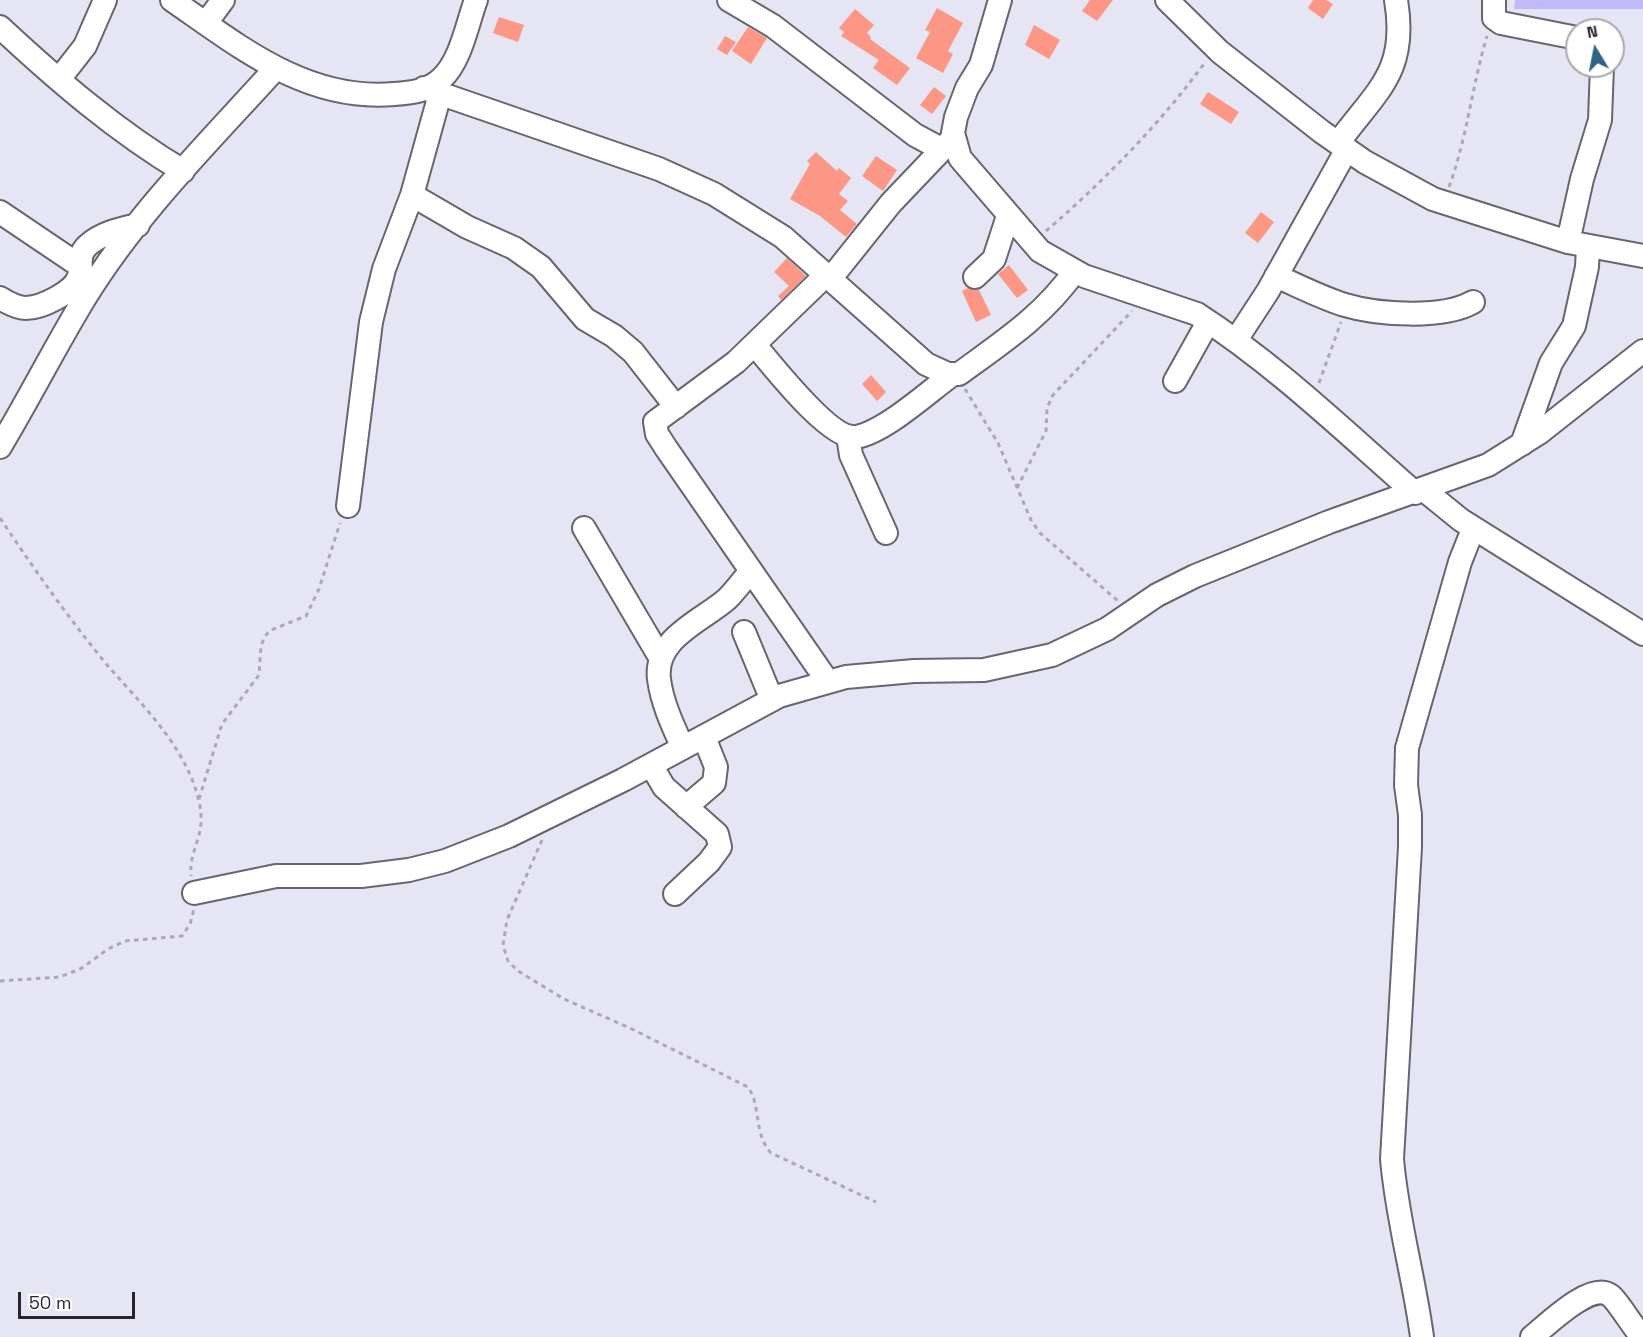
<!DOCTYPE html>
<html>
<head>
<meta charset="utf-8">
<style>
  body { margin:0 }
  #map { position:relative; width:1643px; height:1337px; overflow:hidden; background:#e6e5f3; font-family:"Space Grotesk",sans-serif }
  canvas { display:block }
  .north { position:absolute; left:1565px; top:18px; width:60px; height:60px; box-sizing:border-box; background:#fff; border:2px solid #a9a8aa; border-radius:50%; rotate:350deg; font-size:16px; font-weight:700; line-height:24px; text-align:center; color:#27262b }
  .north::after { content:''; display:block; margin:auto; width:21px; height:27px; background:#316481; clip-path:polygon(50% 0,100% 100%,50% 72%,0 100%) }
  .scale { position:absolute; left:18px; top:1292px; width:117px; height:27px; box-sizing:border-box; border:3px solid #27262b; border-top:0; padding-left:8px; font-size:18px; line-height:21px; white-space:nowrap; color:#27262b; -webkit-text-stroke:4px #fff; paint-order:stroke }
</style>
</head>
<body>
<div id="map">
<canvas width="1643" height="1337"></canvas>
<div class="north">N</div>
<div class="scale">50 m</div>
</div>
<script>
const ctx = document.querySelector('canvas').getContext('2d');
ctx.lineJoin = 'round';
function fillPath(path, color) {
  ctx.fillStyle = color;
  ctx.fill(path, 'evenodd');
}
function stroke(path, color, width, dash) {
  ctx.strokeStyle = color;
  ctx.lineWidth = width;
  ctx.lineCap = dash ? 'butt' : 'round';
  ctx.setLineDash(dash || []);
  ctx.stroke(path);
}
fillPath(new Path2D(`
  M 1515,0 L 1643,0 L 1643,9 L 1514,9 Z`), '#c2b9f9');
fillPath(new Path2D(`
  M 1090,0 L 1113,0 L 1097,21 L 1082,11 Z
  M 1313,0 L 1326,0 L 1333,4 L 1323,19 L 1308,8 Z
  M 937,8 L 963,23 L 948,51 L 953,54 L 943,73 L 916,58 L 930,32 L 925,30 Z
  M 855,9 L 874,25 L 867,33 L 871,37 L 870,39 L 910,68 L 897,85 L 873,68 L 879,60 L 841,36 L 844,32 L 839,28 Z
  M 499,17 L 524,25 L 518,42 L 493,33 Z
  M 1034,25 L 1060,40 L 1049,59 L 1025,45 Z
  M 748,27 L 767,38 L 751,64 L 732,51 Z
  M 725,36 L 736,42 L 727,55 L 717,49 Z
  M 934,87 L 946,96 L 932,114 L 920,105 Z
  M 1208,92 L 1239,112 L 1231,124 L 1200,104 Z
  M 816,152 L 837,171 L 839,168 L 851,178 L 839,194 L 848,201 L 840,210 L 857,224 L 846,237 L 820,216 L 790,199 L 810,164 L 807,161 Z
  M 876,156 L 897,170 L 883,191 L 862,176 Z
  M 1261,212 L 1274,222 L 1258,243 L 1245,233 Z
  M 787,258 L 806,276 L 781,300 L 778,296 L 789,286 L 774,272 Z
  M 1009,265 L 1028,290 L 1017,298 L 998,274 Z
  M 968,288 L 979,290 L 991,315 L 976,322 L 962,291 Z
  M 871,375 L 886,392 L 877,401 L 862,384 Z`), '#fb9784');
const minor = new Path2D(`
  M 172,0 C 240,47 307,102 394,94 C 411,93 428,91 441,79 C 461,61 467,24 476,0
  M 729,0 L 773,26 L 915,135 L 941,149
  M 1000,0 L 981,65 L 967,88 L 956,117 L 953,133 L 960,158 L 1040,251 L 1084,276 L 1197,314 C 1276,365 1344,431 1415,493
  M 1167,0 L 1220,52 L 1322,132 L 1365,162 L 1433,199 L 1568,242 L 1643,256
  M 1494,0 L 1494,18 L 1501,23 L 1577,38
  M 206,23 L 223,0
  M 0,27 C 57,80 116,131 183,171
  M 60,78 L 85,46 L 105,0
  M 424,88 L 659,169 L 714,194 L 783,237 L 926,364 L 948,374 L 959,374 C 1004,341 1042,317 1075,271
  M 1338,143 C 1377,90 1408,72 1396,0
  M 412,195 L 467,227 L 514,248 L 541,267 L 585,319 L 614,336 L 633,352 L 676,407
  M 0,212 L 80,266
  M 1568,242 L 1582,179 L 1600,120 L 1602,66
  M 827,274 L 736,362 L 655,422 L 657,434 L 666,448 L 828,682
  M 1276,276 C 1299,286 1322,298 1345,305 C 1378,315 1444,319 1473,302
  M 975,277 L 994,259 L 1008,216
  M 831,278 L 891,203 L 952,139
  M 0,298 C 8,303 17,308 26,308 C 41,308 75,292 79,276 C 83,265 77,256 87,246 C 101,233 120,229 138,225
  M 1236,340 L 1268,291 L 1347,149
  M 755,345 C 772,365 830,440 856,437 C 885,432 928,392 953,374
  M 1175,381 L 1208,322
  M 848,436 L 851,455 L 886,533
  M 1522,444 L 1551,363 L 1574,326 L 1587,267 L 1588,247
  M 0,447 C 30,397 56,345 86,296 C 138,212 210,141 276,68
  M 1424,490 L 1461,520 L 1643,634
  M 348,506 L 371,322 L 384,269 L 412,195 L 440,94
  M 584,528 L 661,659
  M 744,632 L 772,700
  M 683,748 C 673,726 662,703 659,679 C 654,638 702,621 727,599 C 735,591 743,580 751,571
  M 651,765 L 664,787 L 717,834 L 720,847 L 709,862 L 675,894
  M 686,807 L 714,783 L 716,767 L 704,737
  M 194,893 L 276,876 L 361,876 L 409,870 L 445,861 L 509,836 L 623,780 L 779,696 L 846,677 L 914,671 L 984,670 L 1052,655 L 1107,629 L 1157,595 L 1195,576 L 1329,522 L 1488,465 L 1539,433 L 1643,351
  M 1422,1337 C 1414,1277 1397,1219 1392,1159 L 1410,847 L 1410,815 L 1406,785 L 1407,748 L 1460,562 L 1473,529
  M 1532,1337 C 1547,1325 1592,1280 1611,1296 C 1619,1303 1633,1327 1642,1337`);
stroke(minor, '#666572', 26);
stroke(new Path2D(`
  M 1449,187 C 1467,138 1472,86 1487,36
  M 1046,231 C 1104,181 1161,123 1206,61
  M 1319,383 L 1341,322
  M 965,389 L 998,443 L 1031,520 L 1040,533 L 1118,601
  M 1017,488 L 1046,431 L 1047,408 L 1053,395 L 1132,311
  M 0,518 C 34,569 69,619 108,666 C 143,706 186,747 199,801 C 207,838 189,846 191,876
  M 199,799 L 222,724 L 259,675 L 261,646 L 265,636 L 271,630 L 306,616 L 319,589 L 340,523
  M 542,840 L 507,920 L 503,945 L 508,961 L 518,971 L 564,999 L 632,1029 L 748,1087 C 762,1108 753,1133 771,1153 L 876,1202
  M 0,981 L 60,977 L 82,968 L 108,949 L 125,941 L 182,936 L 190,924 L 194,909`), '#a9a8b3', 3, [4.5, 4.5]);
stroke(minor, '#fff', 22);
</script>
</body>
</html>
